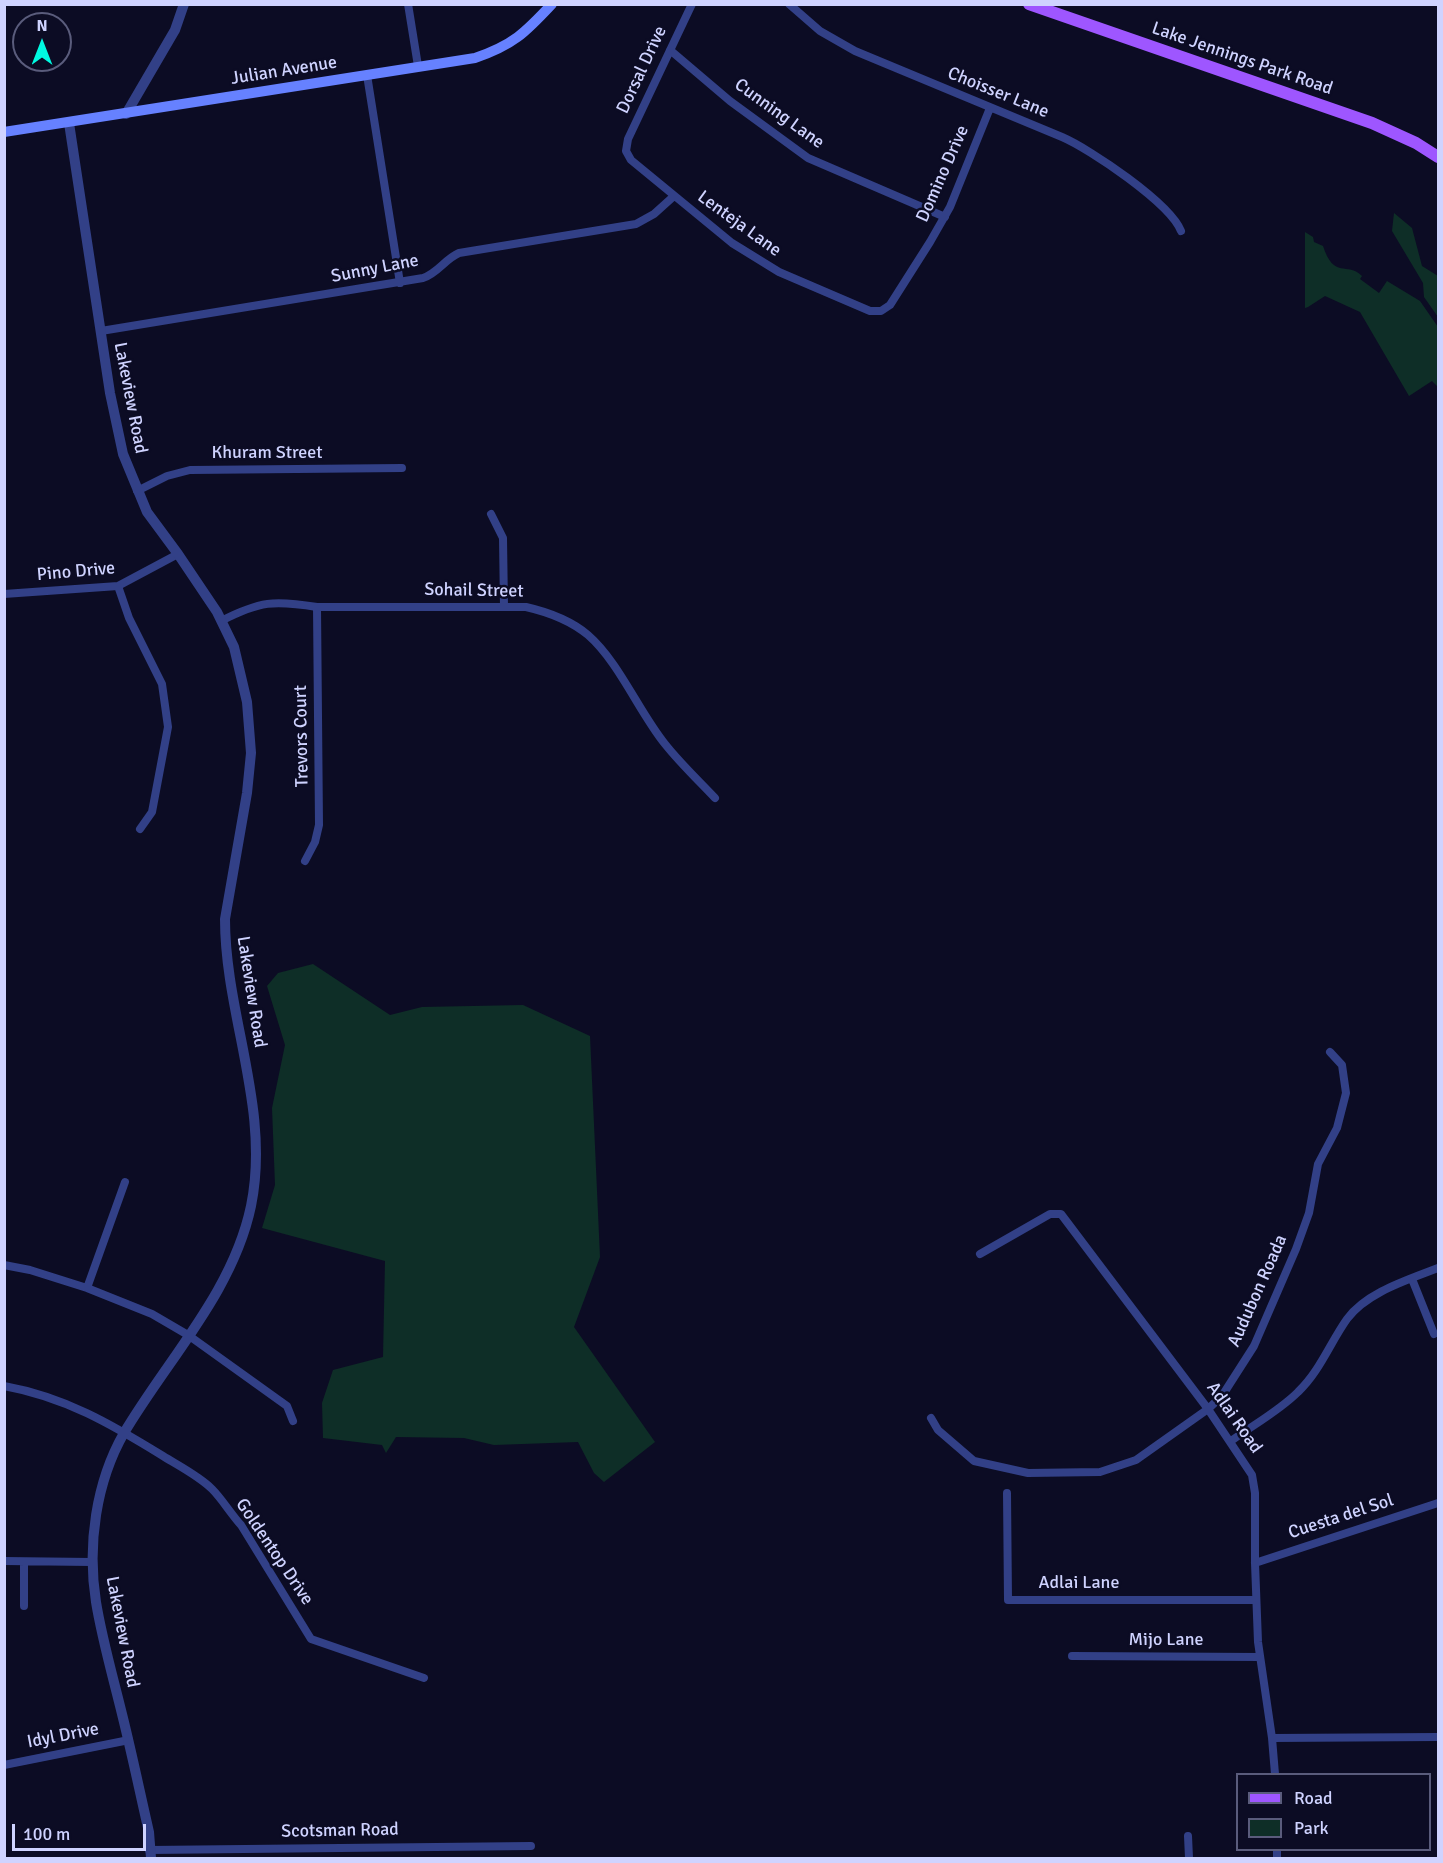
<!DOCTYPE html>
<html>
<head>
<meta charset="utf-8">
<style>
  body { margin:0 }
  #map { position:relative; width:1443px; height:1863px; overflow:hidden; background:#0c0c24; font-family:Signika,sans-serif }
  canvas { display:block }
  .frame { position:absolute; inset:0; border:6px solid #cfd3ff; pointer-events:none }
  .legend { position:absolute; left:1236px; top:1773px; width:195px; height:78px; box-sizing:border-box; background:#0c0c24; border:2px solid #5a5c7c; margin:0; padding:8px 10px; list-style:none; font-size:18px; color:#cfd3ff }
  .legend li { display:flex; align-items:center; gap:12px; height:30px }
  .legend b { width:30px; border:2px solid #5a5c7c }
  .north { position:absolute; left:12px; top:12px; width:60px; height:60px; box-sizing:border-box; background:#0c0c24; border:2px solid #5a5c7c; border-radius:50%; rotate:0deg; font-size:16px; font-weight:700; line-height:24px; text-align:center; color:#cfd3ff }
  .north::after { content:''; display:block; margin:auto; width:21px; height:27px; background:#00fae1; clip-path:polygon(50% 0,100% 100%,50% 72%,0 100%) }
  .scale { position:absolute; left:12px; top:1824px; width:134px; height:27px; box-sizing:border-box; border:3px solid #cfd3ff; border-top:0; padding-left:8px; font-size:18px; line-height:21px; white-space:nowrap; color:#cfd3ff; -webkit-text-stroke:4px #0c0c24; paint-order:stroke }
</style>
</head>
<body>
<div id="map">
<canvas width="1443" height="1863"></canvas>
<div class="frame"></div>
<ul class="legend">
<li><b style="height:8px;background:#9e56ff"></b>Road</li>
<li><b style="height:16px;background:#0e2e27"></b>Park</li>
</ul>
<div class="north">N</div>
<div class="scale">100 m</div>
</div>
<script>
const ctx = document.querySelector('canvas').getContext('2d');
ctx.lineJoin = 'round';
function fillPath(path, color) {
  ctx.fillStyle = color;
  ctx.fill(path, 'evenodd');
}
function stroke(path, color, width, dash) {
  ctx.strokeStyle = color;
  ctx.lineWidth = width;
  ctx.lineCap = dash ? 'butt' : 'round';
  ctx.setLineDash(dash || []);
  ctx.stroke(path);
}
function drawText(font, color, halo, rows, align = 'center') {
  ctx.font = font + ' Signika,sans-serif';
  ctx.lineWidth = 5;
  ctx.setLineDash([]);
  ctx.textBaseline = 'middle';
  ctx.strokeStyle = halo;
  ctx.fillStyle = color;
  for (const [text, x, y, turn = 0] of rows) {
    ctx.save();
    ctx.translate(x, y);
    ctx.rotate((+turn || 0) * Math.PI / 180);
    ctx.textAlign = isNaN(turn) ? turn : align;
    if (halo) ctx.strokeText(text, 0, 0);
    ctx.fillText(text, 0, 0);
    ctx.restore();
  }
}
fillPath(new Path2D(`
  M 1394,213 L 1412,228 L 1422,266 L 1438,276 L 1438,317 L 1424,297 L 1423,283 L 1392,231 Z
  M 1305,232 L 1313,237 L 1314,242 L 1323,246 C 1334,280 1347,261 1362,276 L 1360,279 L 1379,293 L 1387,281 L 1420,301 L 1438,327 L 1438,387 L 1432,381 L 1409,396 L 1360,312 L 1325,296 L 1308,307 L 1305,308 Z
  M 313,964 L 390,1015 L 422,1007 L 523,1005 L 590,1036 L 600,1257 L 574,1327 L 655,1442 L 604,1482 L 594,1473 L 578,1442 L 494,1445 L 464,1438 L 396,1437 L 386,1453 L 382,1445 L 323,1438 L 322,1403 L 333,1370 L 383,1357 L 385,1261 L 262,1228 L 275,1185 L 272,1108 L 285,1045 L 267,986 L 278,973 Z`), '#0e2e27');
stroke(new Path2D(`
  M 408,4 L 418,66
  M 692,4 L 628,139 L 626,151 L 631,160 L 732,243 L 779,272 L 870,311 L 881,311 L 890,305 L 930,242 L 950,207 L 990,108
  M 789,4 L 820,31 L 855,51 L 1062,137 C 1090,149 1170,203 1181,231
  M 670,50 L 730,101 L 808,158 L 945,217
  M 367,75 L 400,283
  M 101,331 L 423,278 C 438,273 445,259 459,253 L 636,224 L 654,214 L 674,196
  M 137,491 L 167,476 L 190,470 L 402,468
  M 491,514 L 503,538 L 504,607
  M 118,586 L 129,618 L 162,684 L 168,727 L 152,812 L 140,829
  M 4,594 L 118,586 L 178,554
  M 221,621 C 260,601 274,600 317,607 L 526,607 C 548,612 570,620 588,635 C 619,662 639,712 665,744 C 680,763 698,780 715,798
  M 305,861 L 315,842 L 319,825 L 317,607
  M 980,1254 L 1050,1214 L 1061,1214 L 1208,1409 L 1252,1475 L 1255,1493 L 1255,1563 L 1258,1642 L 1272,1738 L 1275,1774
  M 4,1265 L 30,1270 L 87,1288 L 152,1314 L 188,1335 L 287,1406 L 293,1421
  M 1412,1279 L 1434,1334
  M 87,1288 L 125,1182
  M 4,1386 C 65,1397 111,1424 163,1456 C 179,1466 199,1476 212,1489 C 222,1499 231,1514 241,1525 L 311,1639 L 424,1678
  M 931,1418 L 938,1430 L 974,1461 L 1028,1473 L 1100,1472 L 1136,1460 L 1208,1409 L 1222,1396 L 1254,1346 L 1296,1249 L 1309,1213 L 1318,1164 L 1337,1128 L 1346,1093 L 1342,1065 L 1330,1052
  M 1231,1441 C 1253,1425 1279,1411 1298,1392 C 1320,1371 1330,1343 1347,1319 C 1367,1292 1408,1280 1438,1268
  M 1007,1493 L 1008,1600 L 1256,1600
  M 4,1561 L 92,1562
  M 24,1562 L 24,1606
  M 1255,1563 L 1438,1503
  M 1072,1656 L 1260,1657
  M 1272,1738 L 1438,1737
  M 4,1765 L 129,1740
  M 1188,1836 L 1189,1858
  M 149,1850 L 531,1846
  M 1277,1858 L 1277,1850`), '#324087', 8);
stroke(new Path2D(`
  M 126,114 L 175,30 L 184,4
  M 69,123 L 110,393 L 123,454 L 147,512 L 178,554 L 217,612 L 234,647 L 247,702 L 251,753 L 247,793 L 225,919 C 225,1015 271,1109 251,1206 C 233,1292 167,1360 124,1433 C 96,1482 87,1545 96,1602 C 102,1639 113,1677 122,1714 C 132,1754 140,1793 149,1832 L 151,1858`), '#324087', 10);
stroke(new Path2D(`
  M 4,132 L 475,58 C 513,45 525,33 552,4`), '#6681ff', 10);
stroke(new Path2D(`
  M 1029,4 L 1372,123 L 1416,143 L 1438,157`), '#9e56ff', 12);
drawText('18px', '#cfd3ff', '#0c0c24', [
  ["Lake Jennings Park Road",1242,59,19],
  ["Dorsal Drive",642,70,-65],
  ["Julian Avenue",284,71,-9],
  ["Choisser Lane",998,93,22],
  ["Cunning Lane",779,114,36],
  ["Domino Drive",943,174,-66],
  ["Lenteja Lane",739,224,36],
  ["Sunny Lane",375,269,-11],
  ["Lakeview Road",130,398,79],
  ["Khuram Street",267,453],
  ["Pino Drive",76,572,-5],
  ["Sohail Street",474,591,1],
  ["Trevors Court",302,736,-91],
  ["Lakeview Road",251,992,81],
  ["Audubon Roada",1258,1291,-66],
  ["Adlai Road",1234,1418,55],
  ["Cuesta del Sol",1341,1517,-18],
  ["Goldentop Drive",274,1552,56],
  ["Adlai Lane",1079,1583],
  ["Lakeview Road",122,1632,79],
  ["Mijo Lane",1166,1640],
  ["Idyl Drive",63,1736,-11],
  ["Scotsman Road",340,1831,-1]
]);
</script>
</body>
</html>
